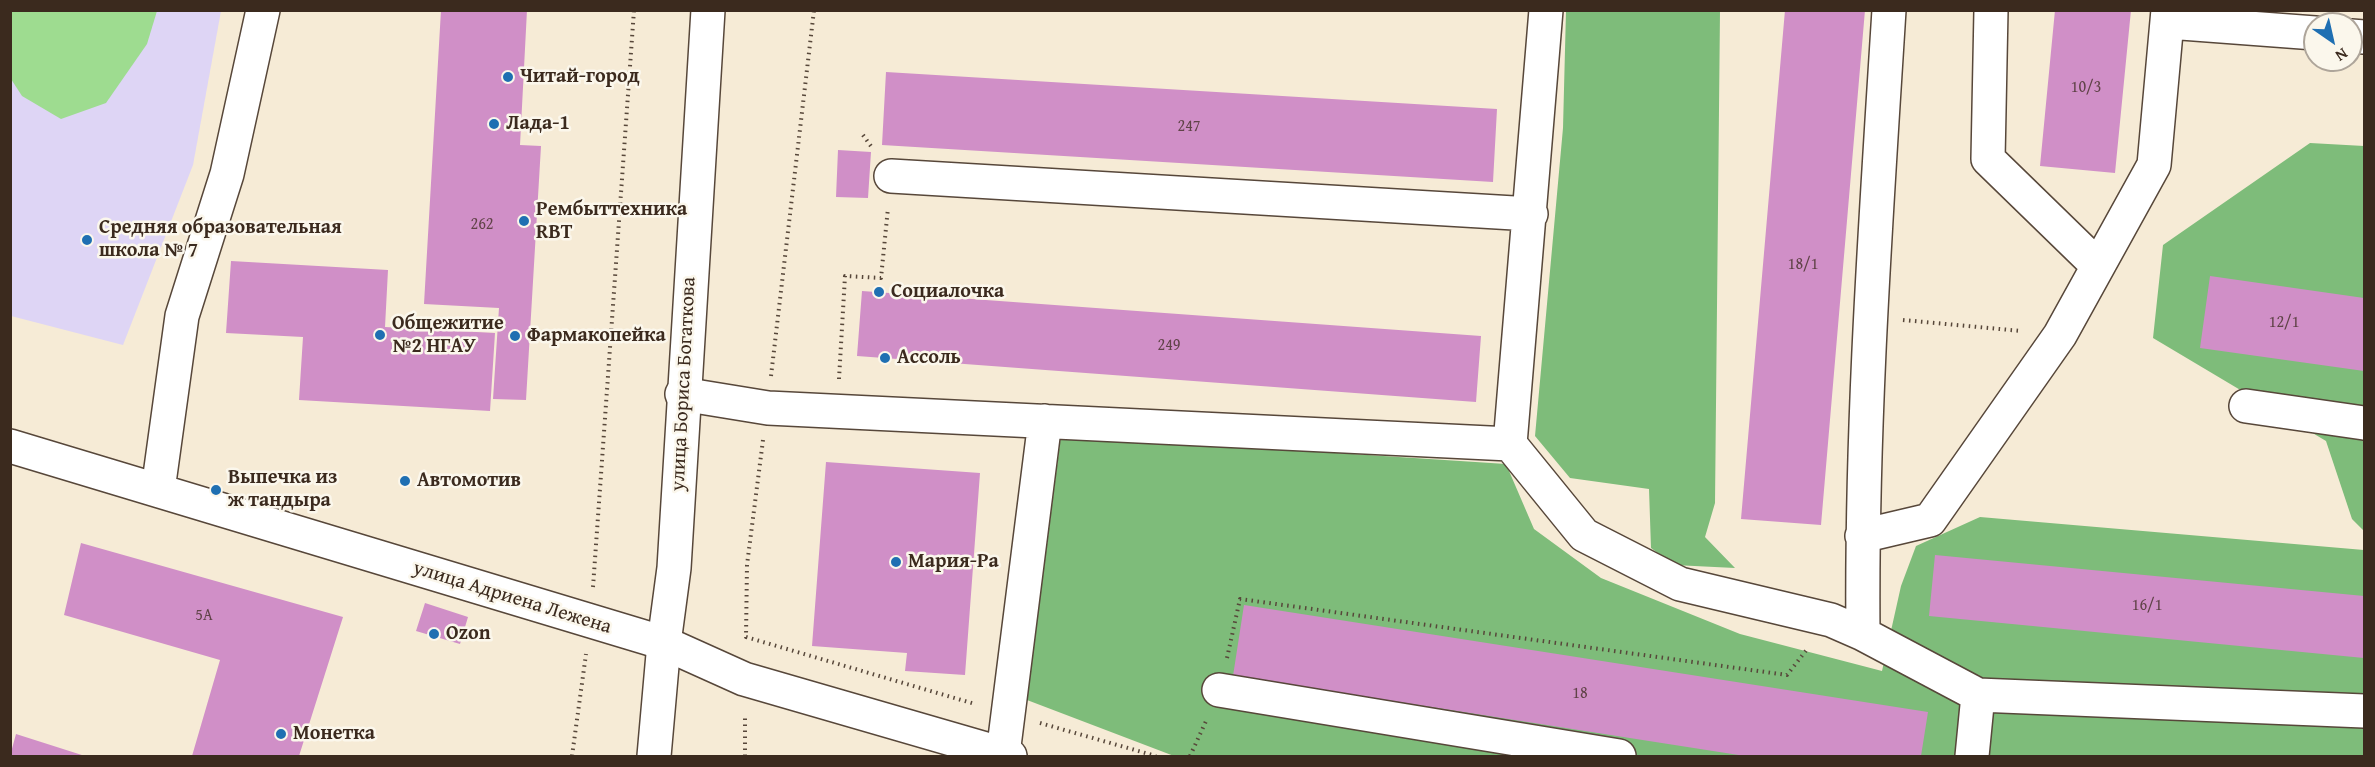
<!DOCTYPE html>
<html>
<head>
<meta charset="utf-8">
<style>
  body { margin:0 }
  #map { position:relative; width:2375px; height:767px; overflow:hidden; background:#f6ebd6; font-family:"Gentium Book Plus",serif }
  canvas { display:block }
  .frame { position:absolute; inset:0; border:12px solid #3b2a1e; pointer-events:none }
  .north { position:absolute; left:2303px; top:12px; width:60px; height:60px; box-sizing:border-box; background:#fbf7ec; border:2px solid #aea59a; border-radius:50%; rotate:146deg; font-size:16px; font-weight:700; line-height:24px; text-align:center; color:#3b2a1e }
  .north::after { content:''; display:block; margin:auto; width:21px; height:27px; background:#1f6fb2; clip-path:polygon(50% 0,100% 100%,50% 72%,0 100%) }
</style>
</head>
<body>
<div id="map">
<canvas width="2375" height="767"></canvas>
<div class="frame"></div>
<div class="north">N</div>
</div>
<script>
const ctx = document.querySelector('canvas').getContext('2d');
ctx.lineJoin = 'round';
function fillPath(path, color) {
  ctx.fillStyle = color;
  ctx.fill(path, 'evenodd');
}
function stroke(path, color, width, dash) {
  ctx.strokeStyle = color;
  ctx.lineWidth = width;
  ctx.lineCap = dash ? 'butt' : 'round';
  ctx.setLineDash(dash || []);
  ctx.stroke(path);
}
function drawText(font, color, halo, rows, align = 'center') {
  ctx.font = font + ' "Gentium Book Plus",serif';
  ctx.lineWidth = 5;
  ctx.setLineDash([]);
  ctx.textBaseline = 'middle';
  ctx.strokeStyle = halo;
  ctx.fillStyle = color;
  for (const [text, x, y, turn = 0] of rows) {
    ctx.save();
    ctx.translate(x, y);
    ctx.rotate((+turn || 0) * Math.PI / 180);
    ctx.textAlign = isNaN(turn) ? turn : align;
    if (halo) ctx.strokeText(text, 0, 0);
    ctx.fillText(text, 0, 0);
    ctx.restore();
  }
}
fillPath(new Path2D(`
  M 10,11 L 221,11 L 193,165 L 123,345 L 11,316 Z`), '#ded5f5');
fillPath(new Path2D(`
  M 10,11 L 11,10 L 157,11 L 147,44 L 106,103 L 61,119 L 22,96 L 11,79 Z`), '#9edc90');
fillPath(new Path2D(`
  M 1566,11 L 1720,11 L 1715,503 L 1705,537 L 1735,568 L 1674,565 L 1651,548 L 1649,489 L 1570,478 L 1535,436 L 1563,128 Z
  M 2310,143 L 2364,146 L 2364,531 L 2352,519 L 2326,441 L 2153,338 L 2163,245 Z
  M 1061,435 L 1506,464 L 1534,529 L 1601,578 L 1740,634 L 1882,671 L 1901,586 L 1916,546 L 1980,517 L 2364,550 L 2364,756 L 1174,756 L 1027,700 Z`), '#7ebc7a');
fillPath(new Path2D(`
  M 441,10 L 527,10 L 520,145 L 541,146 L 526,400 L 493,399 L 499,308 L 424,304 Z
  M 1785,10 L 1865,10 L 1821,525 L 1741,519 Z
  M 2055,10 L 2131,10 L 2115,173 L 2040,166 Z
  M 886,72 L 1497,109 L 1493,182 L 882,145 Z
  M 838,150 L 871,152 L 868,198 L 836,197 Z
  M 231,261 L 388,270 L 385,327 L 495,333 L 490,411 L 299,400 L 303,337 L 226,333 Z
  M 2210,276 L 2364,298 L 2364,371 L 2200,348 Z
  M 862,291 L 1481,336 L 1476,402 L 857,356 Z
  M 826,462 L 980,473 L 965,675 L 905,671 L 907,653 L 812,646 Z
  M 81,543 L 343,617 L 299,756 L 192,756 L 220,660 L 64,615 Z
  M 1935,555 L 2364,596 L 2364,658 L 1929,616 Z
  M 425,603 L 468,617 L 460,644 L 416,631 Z
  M 1244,605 L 1928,712 L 1921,756 L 1745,756 L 1233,676 Z
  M 16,734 L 85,756 L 10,756 Z`), '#d08fc7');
const minor = new Path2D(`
  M 1546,10 L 1510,444 L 1584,535 L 1680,584 L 1831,620 L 1863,634
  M 1889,10 C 1876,218 1861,426 1863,634 L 1978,695 L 2364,711
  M 1991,10 L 1988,159 L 2098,266
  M 2168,22 L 2315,33
  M 2351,36 L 2364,37
  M 891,176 L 1531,214
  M 682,394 L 768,408 L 1510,444
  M 2246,406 L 2364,423
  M 10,446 L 664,643 L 744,679 L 1010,756
  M 158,490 L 182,316 L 227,174 L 263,10
  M 1862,536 L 1930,520 L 2060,335 L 2154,165 L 2168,10
  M 1219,690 L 1619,756
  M 1003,754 L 1045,421
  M 1972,756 L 1978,695`);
const major = new Path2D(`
  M 654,756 L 664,643 L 674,568 L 708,10`);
stroke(minor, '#57473a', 36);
stroke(major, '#57473a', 36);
stroke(new Path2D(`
  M 863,135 L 873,149
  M 1903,320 L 2021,331
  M 771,376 L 814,10
  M 839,379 L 845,276 L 881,278 L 888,208
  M 763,440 L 747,565 L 746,637 L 975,704
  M 593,587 L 634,10
  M 1227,658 L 1240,599 L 1787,675 L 1808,648
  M 1040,723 L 1156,756
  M 572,756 L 586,654
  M 745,756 L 745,715
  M 1190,756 L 1207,719`), '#57473a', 4, [1.5, 4.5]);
stroke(minor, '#fff', 33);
stroke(major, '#fff', 33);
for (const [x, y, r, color] of [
  [508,77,6,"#1f6fb2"],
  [494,124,6,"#1f6fb2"],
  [524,221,6,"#1f6fb2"],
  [87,240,6,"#1f6fb2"],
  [879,292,6,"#1f6fb2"],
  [380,335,6,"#1f6fb2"],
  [515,336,6,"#1f6fb2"],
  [885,358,6,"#1f6fb2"],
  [405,481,6,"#1f6fb2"],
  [216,490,6,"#1f6fb2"],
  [896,562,6,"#1f6fb2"],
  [434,634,6,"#1f6fb2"],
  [281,734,6,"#1f6fb2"]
]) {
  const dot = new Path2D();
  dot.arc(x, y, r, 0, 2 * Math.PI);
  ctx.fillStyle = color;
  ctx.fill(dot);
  stroke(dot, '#fbf7ec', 2);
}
drawText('16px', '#604348', null, [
  ["10/3",2086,88],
  ["247",1189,127],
  ["262",482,225],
  ["18/1",1803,265],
  ["12/1",2284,323],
  ["249",1169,346],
  ["16/1",2147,606],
  ["5А",204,616],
  ["18",1580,694]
]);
drawText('bold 20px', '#3b2a1e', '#fbf7ec', [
  ["Читай-город",520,77],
  ["Лада-1",506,124],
  ["Рембыттехника",536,210],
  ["RBT",536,233],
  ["Средняя образовательная",99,228],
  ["школа № 7",99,251],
  ["Социалочка",891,292],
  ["Общежитие",392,324],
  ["№2 НГАУ",392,347],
  ["Фармакопейка",527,336],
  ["Ассоль",897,358],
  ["Выпечка из",228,478],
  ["ж тандыра",228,501],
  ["Автомотив",417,481],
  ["Мария-Ра",908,562],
  ["Ozon",446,634],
  ["Монетка",293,734]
], 'left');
drawText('20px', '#3b2a1e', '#fbf7ec', [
  ["улица Бориса Богаткова",684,384,-87],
  ["улица Адриена Лежена",512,598,17]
]);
</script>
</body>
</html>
